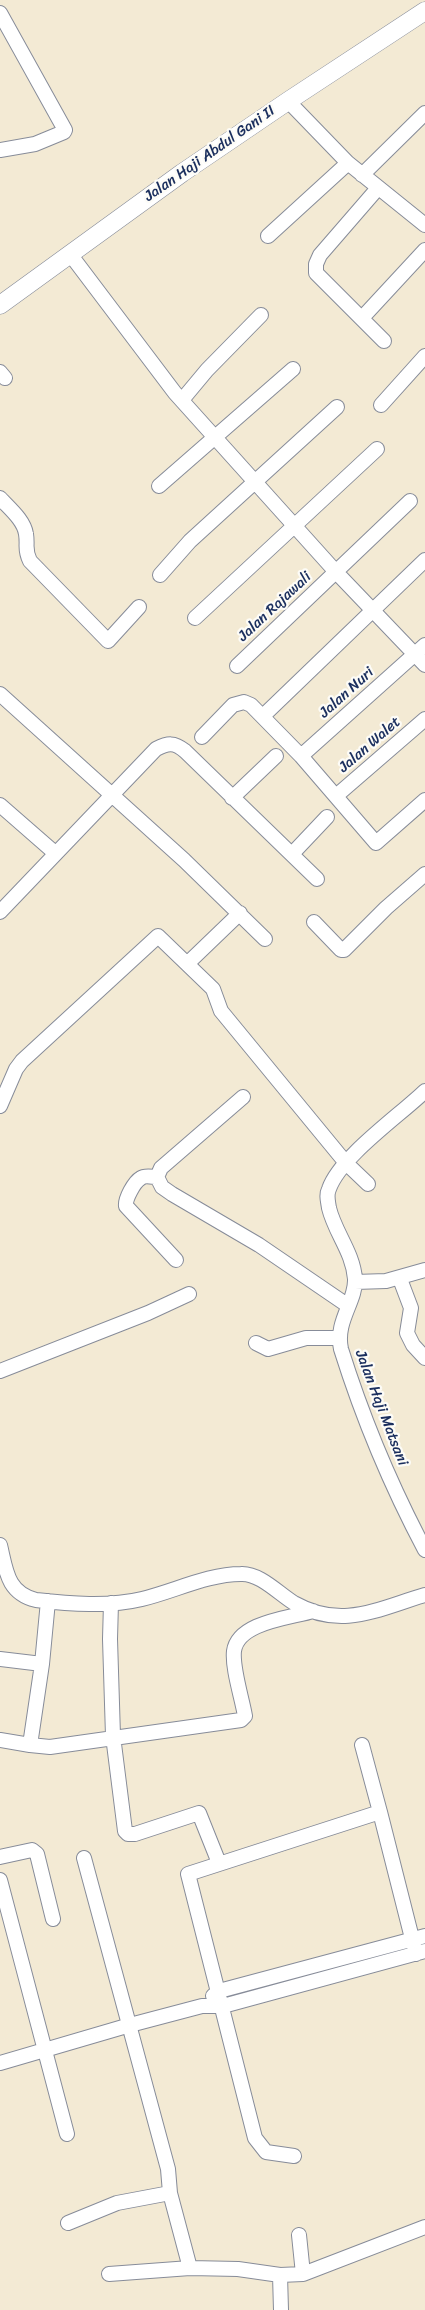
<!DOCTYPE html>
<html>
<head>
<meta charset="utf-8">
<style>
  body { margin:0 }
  canvas { display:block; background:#f3ead4 }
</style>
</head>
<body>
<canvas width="425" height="2310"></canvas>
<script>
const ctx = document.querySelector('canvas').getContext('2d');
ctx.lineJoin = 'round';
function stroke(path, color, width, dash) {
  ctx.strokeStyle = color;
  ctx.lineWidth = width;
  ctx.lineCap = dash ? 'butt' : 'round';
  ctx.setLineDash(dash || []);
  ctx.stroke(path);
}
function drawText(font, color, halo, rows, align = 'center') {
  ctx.font = font + ' Sriracha,sans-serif';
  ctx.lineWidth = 4.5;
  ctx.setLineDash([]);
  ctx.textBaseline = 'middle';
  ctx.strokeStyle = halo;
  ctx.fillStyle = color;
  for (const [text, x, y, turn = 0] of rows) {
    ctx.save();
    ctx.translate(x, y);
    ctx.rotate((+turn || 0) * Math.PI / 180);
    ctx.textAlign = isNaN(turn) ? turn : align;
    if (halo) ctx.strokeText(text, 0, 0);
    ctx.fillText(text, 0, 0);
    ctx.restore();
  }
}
const minor = new Path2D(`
  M 0,13 L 65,130 L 64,132 L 35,144 L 0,150
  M 288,101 L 348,163 L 425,225
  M 362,175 L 425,113
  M 378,188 L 320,255 L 316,264 L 316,273 L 384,341
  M 268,236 L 348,163
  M 70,254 L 175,393 L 336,572 L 425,665
  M 362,318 L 425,250
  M 0,372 L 5,378
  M 182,400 L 207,370 L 261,315
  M 381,405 L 425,356
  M 159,486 L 293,369
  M 0,498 C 9,508 24,520 26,534 C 28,546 24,549 30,561 L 108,641 L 139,607
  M 160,575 L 190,541 L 337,407
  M 195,618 L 377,449
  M 237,666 L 410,501
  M 0,694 L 184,860 L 265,939
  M 263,716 L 425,560
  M 202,737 L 233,705 L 244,702 L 251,705 L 301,756 L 376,843 L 425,800
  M 301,756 L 425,645
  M 336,796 L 425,719
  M 232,798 L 276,756
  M 0,805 L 55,853
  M 292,854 L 327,817
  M 0,912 L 156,749 C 168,743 174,742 185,751 L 317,879
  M 314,922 L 341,950 L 344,950 L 386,908 L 425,874
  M 188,963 L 240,913
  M 425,1091 C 399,1116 340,1157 329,1189 C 326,1195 328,1201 329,1208 C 335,1233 353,1252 355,1279 C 356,1302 335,1321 341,1349 C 363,1419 391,1486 425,1550
  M 243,1097 L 161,1168 L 157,1177 L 162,1187 L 172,1194 L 259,1245 L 347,1305
  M 0,1106 L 16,1069 L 22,1061 L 158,936 L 213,989 L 221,1011 L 346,1163 L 368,1184
  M 157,1177 C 152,1177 145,1175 141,1178 C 134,1182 125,1199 126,1206 L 176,1260
  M 400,1279 L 411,1308 L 407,1333 L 413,1345 L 425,1358
  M 355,1282 L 386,1281 L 425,1270
  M 256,1343 L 268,1349 L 306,1338 L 338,1338
  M 0,1371 L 148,1313 L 189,1294
  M 0,1545 C 6,1570 7,1593 36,1600 C 70,1604 109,1607 142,1599 C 175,1591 208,1574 241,1574 C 260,1573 279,1594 294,1603 C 342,1630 377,1609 425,1595
  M 48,1601 L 42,1664 L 30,1745 L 50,1747 L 241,1720 L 245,1716 C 242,1698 232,1668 234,1651 C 238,1622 290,1618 313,1611
  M 111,1603 L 110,1639 L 113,1736 L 125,1831 L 128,1834 L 135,1834 L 199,1813 L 219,1863
  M 0,1659 L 42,1664
  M 0,1740 L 30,1745
  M 362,1745 L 380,1812
  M 0,1857 L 32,1850 L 37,1854 L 53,1919
  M 84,1858 L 168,2169 L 170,2193 L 190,2268
  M 0,1880 L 67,2134
  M 213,1996 L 219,1991 L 425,1936
  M 0,2063 L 130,2025 L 202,2006 L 223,2006 L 425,1951
  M 294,2156 L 266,2152 L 255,2138 L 188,1874 L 380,1812 L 416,1954
  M 68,2223 L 117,2203 L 170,2193
  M 299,2235 L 303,2274
  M 109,2274 L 190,2268 L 238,2269 L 280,2275 L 303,2274 L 425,2227
  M 280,2275 L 281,2310`);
const tertiary = new Path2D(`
  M 0,305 L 182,173 L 288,101 L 425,11`);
stroke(minor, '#878c99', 16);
stroke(tertiary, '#878c99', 19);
stroke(minor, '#fff', 14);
stroke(tertiary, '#fff', 18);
drawText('15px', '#1b2f5e', '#fdfcf7', [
  ["Jalan Haji Abdul Gani II",210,154,-35],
  ["Jalan Rajawali",275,607,-43],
  ["Jalan Nuri",347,693,-42],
  ["Jalan Walet",370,745,-41],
  ["Jalan Haji Matsani",381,1408,69]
]);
</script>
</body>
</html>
